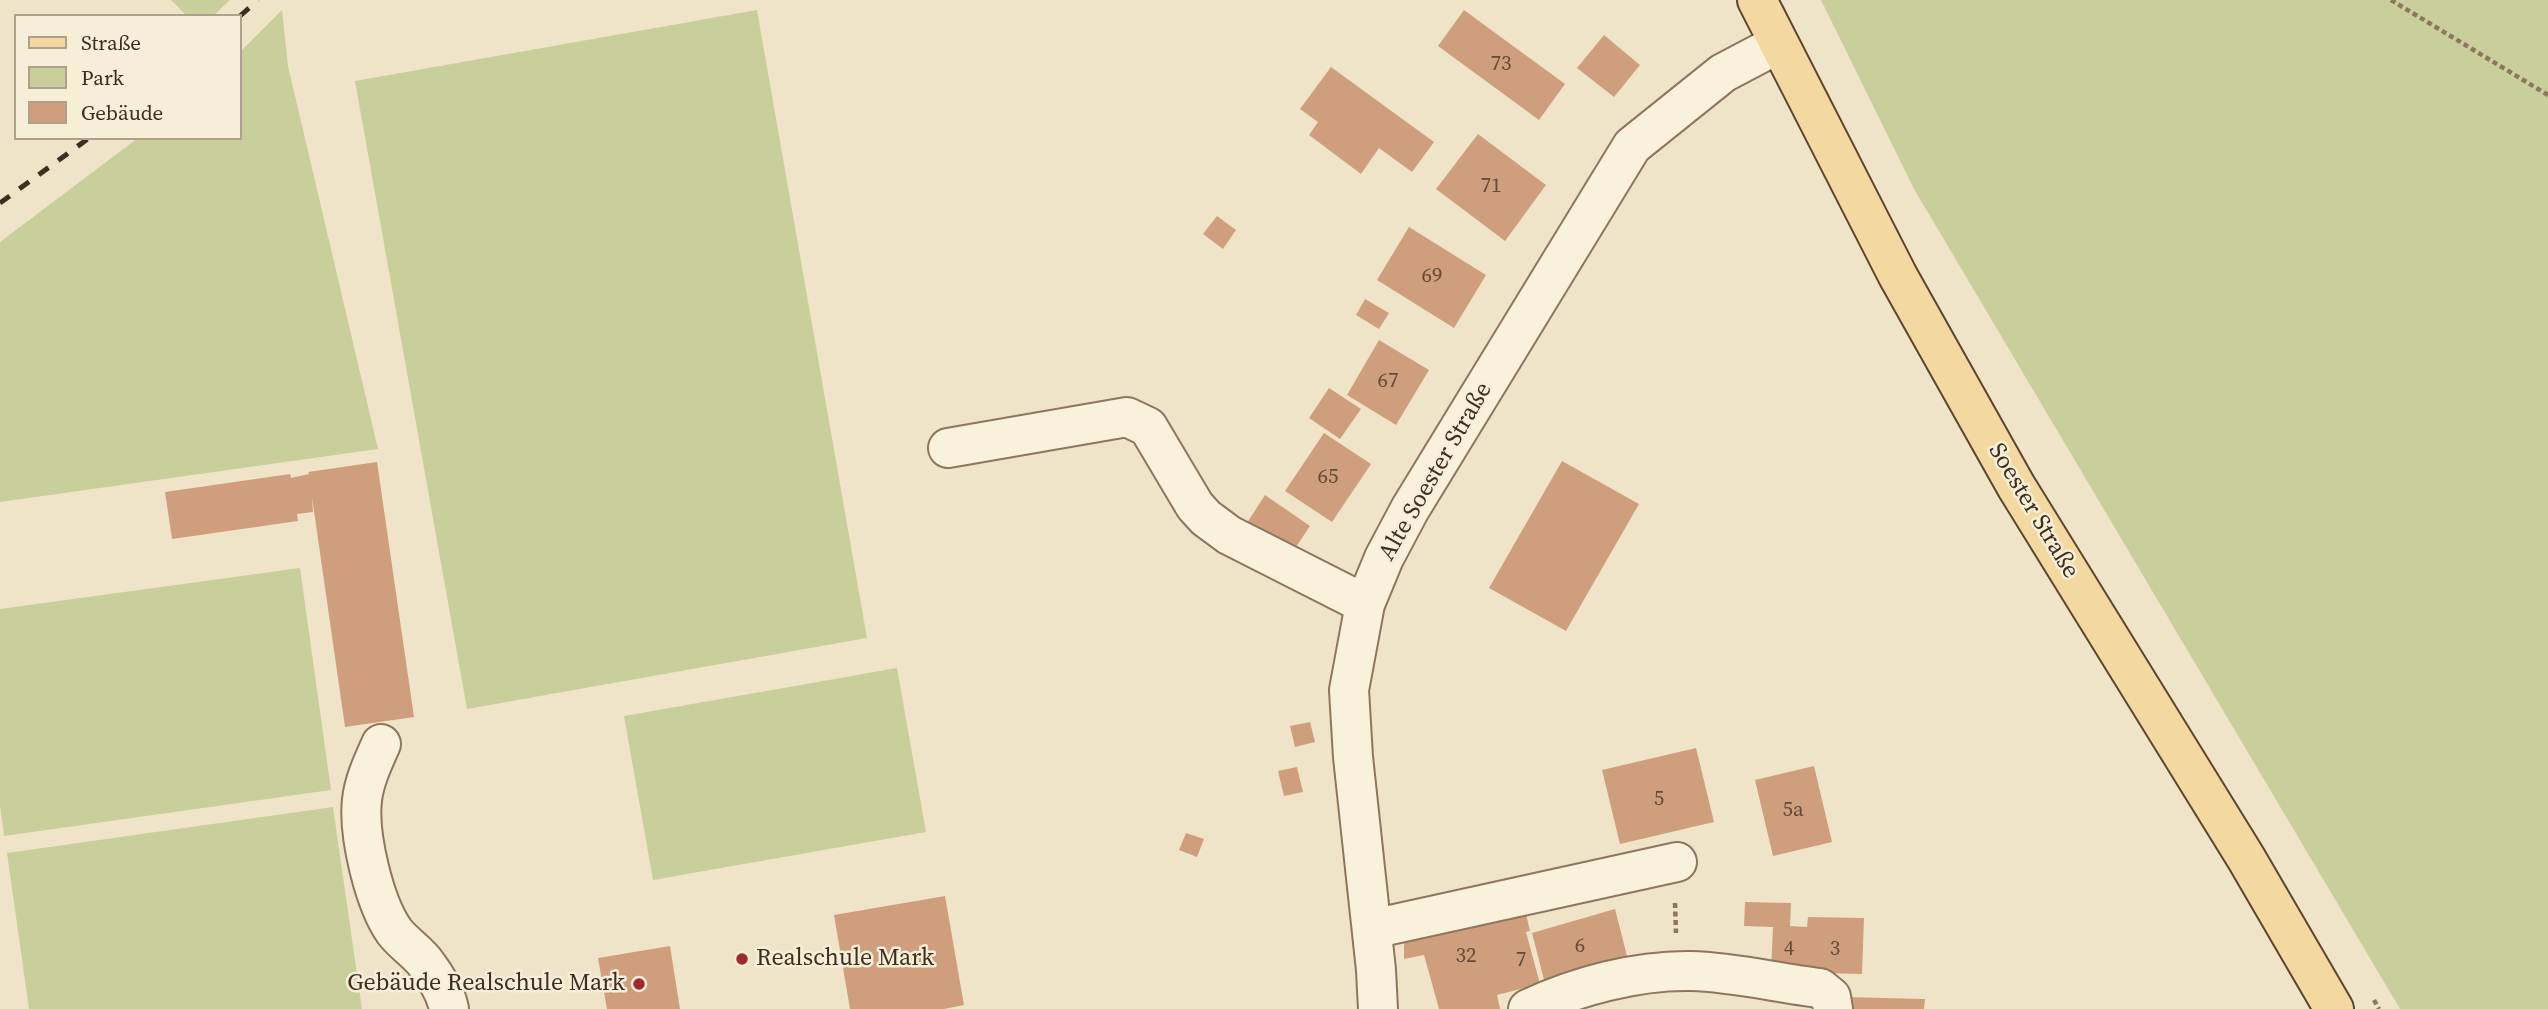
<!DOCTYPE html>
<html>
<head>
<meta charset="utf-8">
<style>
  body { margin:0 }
  #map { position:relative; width:2548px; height:1009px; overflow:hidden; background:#f0e4c8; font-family:"Source Serif 4",serif }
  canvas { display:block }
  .legend { position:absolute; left:14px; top:14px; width:228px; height:126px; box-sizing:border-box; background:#f7eed8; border:2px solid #ada18e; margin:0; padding:9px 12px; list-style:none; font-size:21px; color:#3d2e20 }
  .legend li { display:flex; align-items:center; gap:14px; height:35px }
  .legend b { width:35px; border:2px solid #ada18e }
</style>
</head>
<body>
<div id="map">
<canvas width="2548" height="1009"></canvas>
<ul class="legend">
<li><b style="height:9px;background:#f3d9a0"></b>Straße</li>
<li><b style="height:19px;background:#c9cf9b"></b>Park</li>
<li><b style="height:19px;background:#cf9f7d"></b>Gebäude</li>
</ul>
</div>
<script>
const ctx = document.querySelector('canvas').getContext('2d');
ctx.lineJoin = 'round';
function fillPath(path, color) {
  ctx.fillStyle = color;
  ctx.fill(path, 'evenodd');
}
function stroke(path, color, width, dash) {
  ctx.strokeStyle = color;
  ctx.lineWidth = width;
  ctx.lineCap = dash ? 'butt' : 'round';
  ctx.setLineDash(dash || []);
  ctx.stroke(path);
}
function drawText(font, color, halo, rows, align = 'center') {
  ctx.font = font + ' "Source Serif 4",serif';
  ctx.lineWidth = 5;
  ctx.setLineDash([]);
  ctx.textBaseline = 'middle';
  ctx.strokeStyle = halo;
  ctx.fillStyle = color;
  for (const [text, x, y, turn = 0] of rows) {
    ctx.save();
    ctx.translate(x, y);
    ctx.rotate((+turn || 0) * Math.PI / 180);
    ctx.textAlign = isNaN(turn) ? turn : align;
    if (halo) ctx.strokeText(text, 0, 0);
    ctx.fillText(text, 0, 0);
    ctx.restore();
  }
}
fillPath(new Path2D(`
  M 171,0 L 230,0 L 213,16 L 187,16 Z
  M 1821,0 L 2548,0 L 2548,1009 L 2400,1009 L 1914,189 Z
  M 282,10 L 288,66 L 378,449 L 0,502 L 0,242 L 138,138 L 240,138 L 240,52 Z
  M 757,10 L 867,638 L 467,709 L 355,81 Z
  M 300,568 L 331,790 L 4,836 L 0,805 L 0,609 Z
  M 897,668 L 926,832 L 653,880 L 624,716 Z
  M 333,807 L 362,1009 L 29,1009 L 7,853 Z`), '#c9cf9b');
fillPath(new Path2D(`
  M 1464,10 L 1565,84 L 1539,120 L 1438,46 Z
  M 1604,35 L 1640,65 L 1614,97 L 1577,68 Z
  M 1331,67 L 1434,142 L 1412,172 L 1379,148 L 1361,174 L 1309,135 L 1318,122 L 1300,109 Z
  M 1478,134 L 1546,185 L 1505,241 L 1436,189 Z
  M 1217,216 L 1236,230 L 1223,249 L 1203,234 Z
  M 1409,227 L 1486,275 L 1454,328 L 1377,280 Z
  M 1365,299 L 1389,313 L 1379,329 L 1356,315 Z
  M 1379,340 L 1429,370 L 1396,425 L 1347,395 Z
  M 1329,388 L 1361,409 L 1340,439 L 1309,418 Z
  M 1324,433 L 1371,464 L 1332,522 L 1285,491 Z
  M 1562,461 L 1639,504 L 1566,631 L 1489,588 Z
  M 377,462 L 414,717 L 345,727 L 312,497 L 313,512 L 297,514 L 298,521 L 172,539 L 165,492 L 290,474 L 291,478 L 309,474 L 308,472 Z
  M 1265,495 L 1310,526 L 1292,553 L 1247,523 Z
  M 1310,722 L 1315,742 L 1295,747 L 1290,726 Z
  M 1696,748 L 1714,822 L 1620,844 L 1602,770 Z
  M 1814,766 L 1832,842 L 1773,856 L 1755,780 Z
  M 1297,767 L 1303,792 L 1284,796 L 1278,771 Z
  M 1186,833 L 1204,839 L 1197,857 L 1179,850 Z
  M 945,896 L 964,1005 L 944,1009 L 850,1009 L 834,915 Z
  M 1745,902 L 1791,903 L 1790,926 L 1807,927 L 1808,917 L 1864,918 L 1862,974 L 1771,972 L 1773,927 L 1744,926 Z
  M 1524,906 L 1530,931 L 1526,932 L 1540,984 L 1497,995 L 1500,1009 L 1439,1009 L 1424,955 L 1404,959 L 1404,935 Z
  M 1615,909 L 1628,960 L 1544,980 L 1532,933 Z
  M 670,946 L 680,1009 L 607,1009 L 598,958 Z
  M 1845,997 L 1925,999 L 1924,1009 L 1845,1009 Z`), '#cf9f7d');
const minor = new Path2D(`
  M 948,448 L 1127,417 L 1148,427 L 1195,506 L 1206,518 L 1229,535 L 1365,604
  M 381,744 C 373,762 364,781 362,800 C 358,835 374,902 394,931 C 402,942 415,950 424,961 C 434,974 446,993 449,1009
  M 1372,929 L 1677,862
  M 1378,1009 L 1376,970 L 1353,757 L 1349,690 L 1365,604 L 1384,558 L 1410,509 L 1632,146 L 1723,73 L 1778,44
  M 1528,1009 C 1577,986 1637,970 1691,971 C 1734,972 1777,983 1820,988 L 1831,997 L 1833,1009`);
const major = new Path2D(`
  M 1757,0 L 1898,276 L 2016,486 L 2246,858 L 2334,1009`);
stroke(minor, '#8d765c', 42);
stroke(major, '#5b4430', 42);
stroke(new Path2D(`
  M 2391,0 L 2548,95
  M 1675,903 L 1676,933
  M 2374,1000 L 2379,1009`), '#8d765c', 4.5, [5, 3.5]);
stroke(minor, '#faf1dc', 38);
stroke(major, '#f3d9a0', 38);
stroke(new Path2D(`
  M 240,16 L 258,0
  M 0,203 L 89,138`), '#3d2e20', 5, [12, 12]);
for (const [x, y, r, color] of [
  [742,959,7,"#9e2a2b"],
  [639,984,7,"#9e2a2b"]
]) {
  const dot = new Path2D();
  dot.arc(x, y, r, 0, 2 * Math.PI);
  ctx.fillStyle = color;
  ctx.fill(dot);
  stroke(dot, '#f7eed8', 2.5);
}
drawText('21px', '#624a37', null, [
  ["73",1501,65],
  ["71",1491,187],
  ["69",1432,277],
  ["67",1388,382],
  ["65",1328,478],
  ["5",1659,800],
  ["5a",1793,811],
  ["6",1580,947],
  ["4",1789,950],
  ["3",1835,950],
  ["32",1466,957],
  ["7",1521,961]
]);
drawText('24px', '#3d2e20', '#f7eed8', [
  ["Alte Soester Straße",1436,472,-60],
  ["Soester Straße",2033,511,59]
]);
drawText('24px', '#3d2e20', '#f7eed8', [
  ["Realschule Mark",756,959],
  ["Gebäude Realschule Mark",625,984,"right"]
], 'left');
</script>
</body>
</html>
